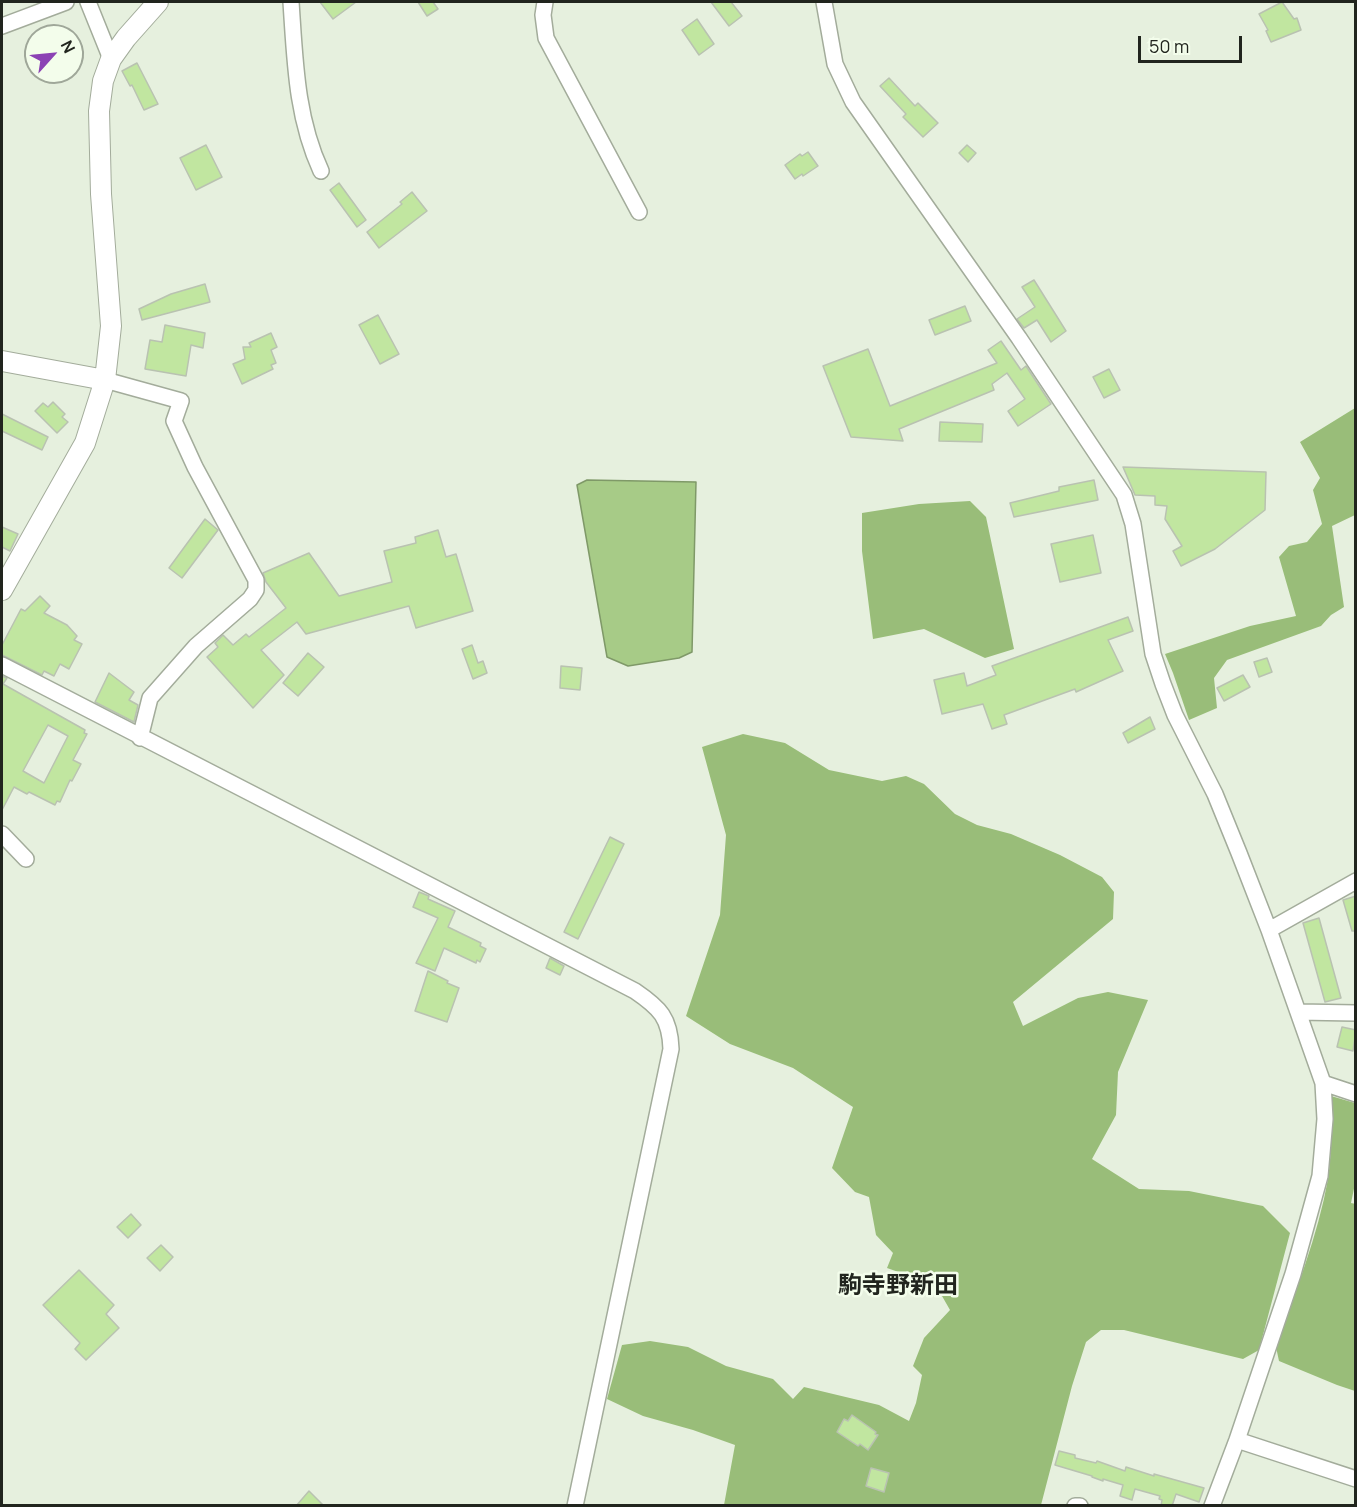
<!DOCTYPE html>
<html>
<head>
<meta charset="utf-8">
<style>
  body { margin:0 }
  #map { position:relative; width:1357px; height:1507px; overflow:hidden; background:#e6f0de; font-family:Manrope,sans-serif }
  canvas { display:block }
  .frame { position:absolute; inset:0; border:3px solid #21251e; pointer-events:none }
  .north { position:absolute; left:24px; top:24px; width:60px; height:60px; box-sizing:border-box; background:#f3fdeb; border:2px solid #9fa799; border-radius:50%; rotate:63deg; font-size:16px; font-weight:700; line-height:24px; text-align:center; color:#21251e }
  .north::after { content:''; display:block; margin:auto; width:21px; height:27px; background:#8b42b4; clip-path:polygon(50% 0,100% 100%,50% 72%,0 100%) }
  .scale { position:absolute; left:1138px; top:36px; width:104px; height:27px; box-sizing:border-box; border:3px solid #21251e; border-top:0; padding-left:8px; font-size:18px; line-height:21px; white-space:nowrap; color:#21251e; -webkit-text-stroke:4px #f3fdeb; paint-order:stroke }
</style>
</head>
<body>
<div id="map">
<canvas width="1357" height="1507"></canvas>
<div class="frame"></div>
<div class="north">N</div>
<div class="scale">50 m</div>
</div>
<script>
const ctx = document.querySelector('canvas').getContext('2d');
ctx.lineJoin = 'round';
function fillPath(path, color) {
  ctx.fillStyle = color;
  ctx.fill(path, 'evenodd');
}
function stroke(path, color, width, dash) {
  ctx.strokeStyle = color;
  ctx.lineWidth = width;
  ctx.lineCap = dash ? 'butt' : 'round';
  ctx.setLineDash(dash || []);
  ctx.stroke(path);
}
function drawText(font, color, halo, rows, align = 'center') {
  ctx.font = font + ' Manrope,"Noto Sans JP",sans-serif';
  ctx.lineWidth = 5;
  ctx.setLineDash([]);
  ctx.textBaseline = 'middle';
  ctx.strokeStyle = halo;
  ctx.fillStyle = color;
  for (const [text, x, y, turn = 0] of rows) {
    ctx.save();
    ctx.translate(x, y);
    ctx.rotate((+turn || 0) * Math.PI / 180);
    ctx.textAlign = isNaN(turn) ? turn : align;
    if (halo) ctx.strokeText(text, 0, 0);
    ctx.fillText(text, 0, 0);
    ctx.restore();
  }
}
fillPath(new Path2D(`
  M 1355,408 L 1355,515 L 1332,526 L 1344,607 L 1331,615 L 1321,626 L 1227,660 L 1214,678 L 1217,708 L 1189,720 L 1173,673 L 1165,654 L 1250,626 L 1296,616 L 1279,557 L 1289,546 L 1307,542 L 1322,524 L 1313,490 L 1320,478 L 1300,442 Z
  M 970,501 L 986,517 L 1014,649 L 985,658 L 924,629 L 873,639 L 862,551 L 862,513 L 919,504 Z
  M 743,734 L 785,743 L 829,770 L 882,781 L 906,776 L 924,784 L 955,814 L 977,825 L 1011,834 L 1060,855 L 1102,877 L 1114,892 L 1113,919 L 1013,1002 L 1023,1026 L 1078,998 L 1108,992 L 1148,1000 L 1118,1072 L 1116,1115 L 1092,1159 L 1139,1189 L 1189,1191 L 1263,1206 L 1290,1233 L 1259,1350 L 1243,1359 L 1124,1330 L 1101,1330 L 1086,1342 L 1072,1386 L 1041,1505 L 724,1505 L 735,1445 L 693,1430 L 643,1416 L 607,1399 L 622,1345 L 650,1341 L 688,1347 L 726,1366 L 773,1379 L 793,1399 L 804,1387 L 879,1405 L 909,1421 L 916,1403 L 922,1375 L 913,1366 L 924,1338 L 950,1310 L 938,1289 L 927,1282 L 887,1268 L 893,1253 L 876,1235 L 869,1197 L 855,1192 L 832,1168 L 853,1107 L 793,1068 L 730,1044 L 686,1016 L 720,915 L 726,835 L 702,747 Z
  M 1331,1096 L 1355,1103 L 1356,1179 L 1351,1203 L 1356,1204 L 1355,1391 L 1337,1385 L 1279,1361 L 1276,1347 C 1295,1292 1318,1236 1328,1179 C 1332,1151 1331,1124 1331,1096 Z`), '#99bd79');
const water = new Path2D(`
  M 587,480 L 696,482 L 692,652 L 679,658 L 628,666 L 607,657 L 577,485 Z`);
fillPath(water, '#a7cb87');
stroke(water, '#7f9968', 1.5);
const building = new Path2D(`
  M 320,2 L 356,2 L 333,19 Z
  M 418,2 L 433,2 L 438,9 L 427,16 Z
  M 711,2 L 731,2 L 742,16 L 729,26 Z
  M 1282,2 L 1294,19 L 1297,18 L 1301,30 L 1271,42 L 1266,31 L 1268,30 L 1259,14 Z
  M 697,19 L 714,44 L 699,55 L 682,30 Z
  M 137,63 L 158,104 L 144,110 L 132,85 L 130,86 L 122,71 Z
  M 889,78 L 915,106 L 918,103 L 938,123 L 923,137 L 903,117 L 906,114 L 880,86 Z
  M 206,145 L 222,177 L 196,190 L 180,158 Z
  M 967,145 L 976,153 L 968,162 L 959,153 Z
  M 808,152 L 818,166 L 803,176 L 802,174 L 795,179 L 785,165 L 800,154 L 802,156 Z
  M 339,183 L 366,220 L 357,227 L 330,190 Z
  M 412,192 L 427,211 L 379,248 L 367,232 L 402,204 L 400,202 Z
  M 1034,280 L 1066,331 L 1051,342 L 1037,320 L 1024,328 L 1017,319 L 1035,307 L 1022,287 Z
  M 205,284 L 210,302 L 142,320 L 139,309 L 171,294 Z
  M 965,306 L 971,321 L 935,335 L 929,320 Z
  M 378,315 L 399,354 L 380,364 L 359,325 Z
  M 165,325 L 205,333 L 203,348 L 191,345 L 186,376 L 145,369 L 150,340 L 162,342 Z
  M 271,333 L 277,347 L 271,350 L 276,363 L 271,365 L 273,369 L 242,384 L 233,364 L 245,359 L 243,347 L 251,347 L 249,343 Z
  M 1001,341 L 1021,370 L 1026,366 L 1051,404 L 1018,426 L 1008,411 L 1025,399 L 1007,373 L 992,384 L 994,390 L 899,429 L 903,441 L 851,437 L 823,366 L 868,349 L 890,406 L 997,363 L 988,350 Z
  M 1109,369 L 1120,390 L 1104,398 L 1093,377 Z
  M 53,402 L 65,414 L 62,417 L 68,422 L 57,433 L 35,411 L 43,403 L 48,407 Z
  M 2,414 L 48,437 L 42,450 L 2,431 Z
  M 940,422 L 983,424 L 982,442 L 939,441 Z
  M 1123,467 L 1266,472 L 1265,510 L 1215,549 L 1181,566 L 1173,551 L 1182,546 L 1165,519 L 1167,506 L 1155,505 L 1155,496 L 1135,495 Z
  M 1094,480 L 1098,500 L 1014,517 L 1010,503 L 1059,491 L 1059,487 Z
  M 205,519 L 218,530 L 182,578 L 169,568 Z
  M 2,527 L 18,534 L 10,551 L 2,547 Z
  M 438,530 L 446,557 L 456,554 L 473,611 L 416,628 L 409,606 L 306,634 L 297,622 L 261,650 L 284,675 L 253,708 L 207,657 L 218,647 L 215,643 L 223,635 L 233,645 L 246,634 L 249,637 L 286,608 L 266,582 L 263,573 L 309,553 L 339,596 L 392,582 L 384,551 L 416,543 L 415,537 Z
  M 1093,535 L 1101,573 L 1060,582 L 1051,544 Z
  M 40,596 L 50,606 L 44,613 L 67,625 L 77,636 L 74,640 L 82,644 L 69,669 L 60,664 L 54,676 L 44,671 L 42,675 L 2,655 L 2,645 L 21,609 L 25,611 Z
  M 1128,617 L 1133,631 L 1108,640 L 1123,671 L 1076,692 L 1075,689 L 1004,715 L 1007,724 L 992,729 L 983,704 L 942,714 L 934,680 L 964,673 L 967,686 L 996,675 L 992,666 Z
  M 472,645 L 478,663 L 483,661 L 487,673 L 473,679 L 462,649 Z
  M 308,653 L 324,667 L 298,696 L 283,683 Z
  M 1267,658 L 1272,672 L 1259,677 L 1254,662 Z
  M 561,666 L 582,668 L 580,690 L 560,688 Z
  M 109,673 L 134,692 L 129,700 L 138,705 L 134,722 L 95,702 Z
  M 1243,675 L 1250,687 L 1224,701 L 1217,688 Z
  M 2,676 L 7,678 L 3,684 L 85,730 L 84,733 L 87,734 L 73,760 L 81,764 L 72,781 L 70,780 L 60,802 L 57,801 L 55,805 L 29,792 L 27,794 L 14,787 L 2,810 ZM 48,725 L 68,736 L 44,783 L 23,771 Z
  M 1150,717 L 1155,729 L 1128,743 L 1123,733 Z
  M 610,837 L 624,844 L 578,939 L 564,932 Z
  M 419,892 L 429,896 L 428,899 L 455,911 L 448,927 L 481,943 L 480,946 L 486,949 L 480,962 L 477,960 L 476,963 L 444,948 L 435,971 L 416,963 L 438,918 L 413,907 Z
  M 1356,896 L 1356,931 L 1352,931 L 1343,900 Z
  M 1319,918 L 1341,998 L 1325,1002 L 1303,923 Z
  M 550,958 L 564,966 L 560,975 L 546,968 Z
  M 428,971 L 448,981 L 447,983 L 459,988 L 447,1022 L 415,1011 Z
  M 1342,1027 L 1356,1030 L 1353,1051 L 1337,1047 Z
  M 131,1214 L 141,1225 L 128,1238 L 117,1227 Z
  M 161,1245 L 173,1257 L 160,1271 L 147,1258 Z
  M 79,1270 L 114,1305 L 106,1314 L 119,1328 L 86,1360 L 75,1349 L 80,1343 L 43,1305 Z
  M 852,1415 L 876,1432 L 875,1434 L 878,1435 L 868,1450 L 860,1444 L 858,1446 L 837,1432 L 844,1419 L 848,1421 Z
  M 1059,1451 L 1075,1455 L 1075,1458 L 1096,1463 L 1097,1461 L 1125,1471 L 1126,1467 L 1154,1476 L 1154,1474 L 1204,1488 L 1199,1502 L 1176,1494 L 1172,1506 L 1161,1506 L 1162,1500 L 1159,1499 L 1160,1496 L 1135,1489 L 1132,1500 L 1120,1496 L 1123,1485 L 1103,1479 L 1103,1481 L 1092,1477 L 1092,1476 L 1055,1465 Z
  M 871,1468 L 889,1473 L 884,1492 L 866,1486 Z
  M 309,1491 L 324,1506 L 296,1506 Z`);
fillPath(building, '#c1e6a0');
stroke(building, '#b9c2b1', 1.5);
const minor = new Path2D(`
  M 88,2 L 111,59
  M 291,2 C 295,60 296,117 321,171
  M 545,2 L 543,15 L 546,38 L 639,212
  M 824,2 L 835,64 L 853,102 L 1019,338 L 1124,495 L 1133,524 L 1153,654 L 1163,684 L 1175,715 L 1215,794 L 1239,853 L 1269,930 L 1323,1083 L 1325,1119 L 1320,1176 L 1293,1274 L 1237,1440 L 1212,1506
  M 2,26 L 66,2
  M 105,380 L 181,401 L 174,421 L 195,467 L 256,580 L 256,590 L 250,599 L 196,646 L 150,698 L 140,738
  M 2,665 L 635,991 C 660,1008 670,1018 671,1049 L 575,1506
  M 2,834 L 26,859
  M 1269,930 L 1356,881
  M 1298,1012 L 1356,1013
  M 1323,1083 L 1356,1094
  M 1237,1440 L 1356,1479
  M 1075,1506 L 1080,1506`);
const tertiary = new Path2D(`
  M 2,361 L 105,380
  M 2,590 L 85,443 L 105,380 L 111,326 L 101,194 L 99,111 L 103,81 L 111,59 L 126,38 L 158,2`);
stroke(minor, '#a3ac9b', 18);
stroke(tertiary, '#a3ac9b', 22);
stroke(minor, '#fff', 15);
stroke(tertiary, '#fff', 20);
drawText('bold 24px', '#21251e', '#f3fdeb', [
  ["駒寺野新田",898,1286]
]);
</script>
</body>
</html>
